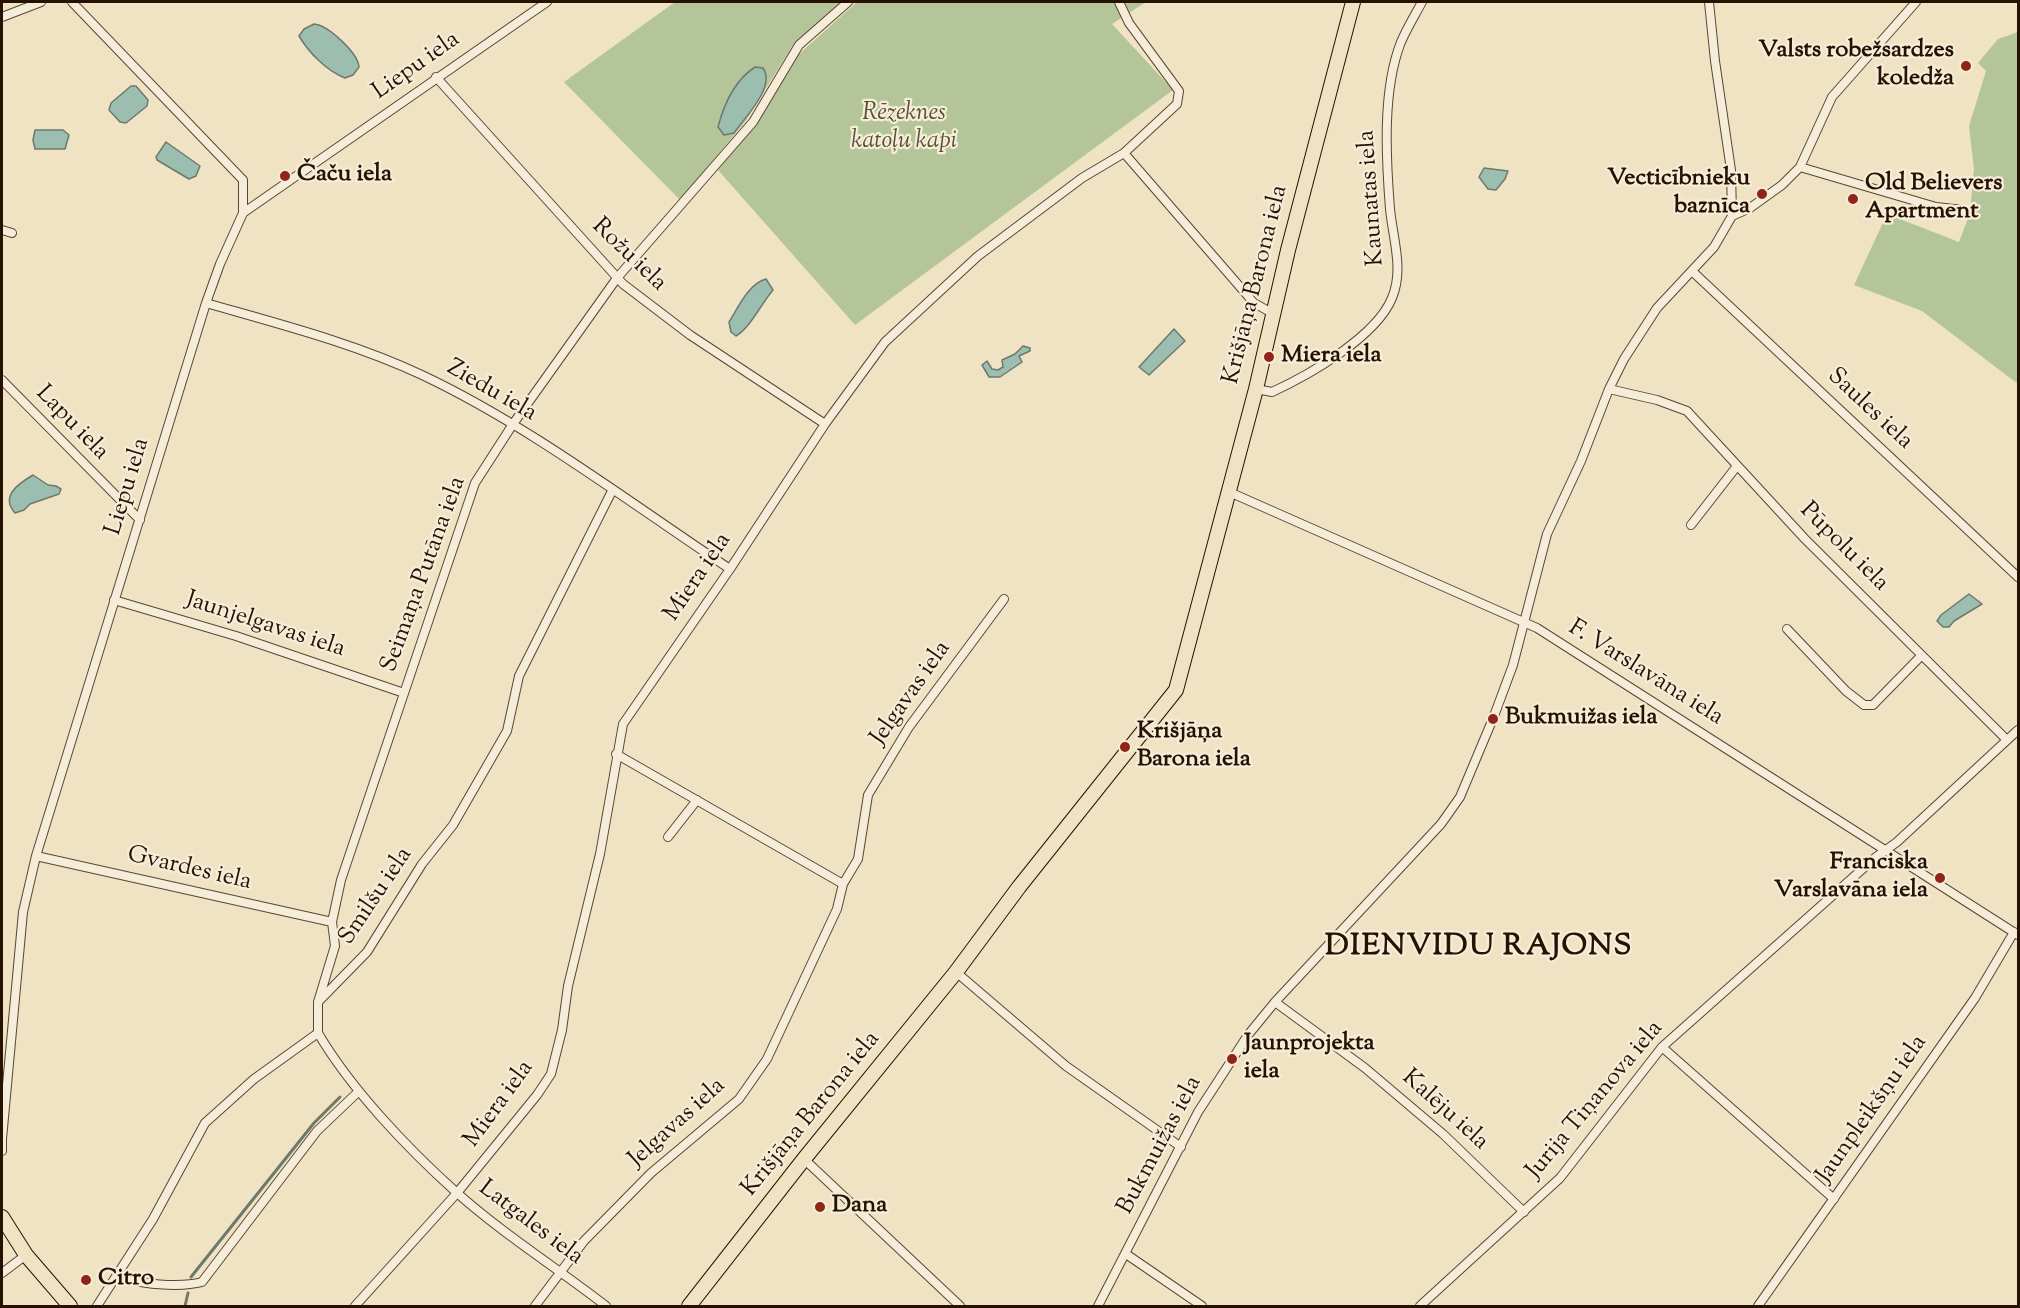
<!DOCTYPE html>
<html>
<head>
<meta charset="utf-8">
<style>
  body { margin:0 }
  #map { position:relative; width:2020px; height:1308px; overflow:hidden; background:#f0e3c4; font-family:"Sorts Mill Goudy",serif }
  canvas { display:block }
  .frame { position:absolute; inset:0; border:3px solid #271201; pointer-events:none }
</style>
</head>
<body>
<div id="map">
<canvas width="2020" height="1308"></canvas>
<div class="frame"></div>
</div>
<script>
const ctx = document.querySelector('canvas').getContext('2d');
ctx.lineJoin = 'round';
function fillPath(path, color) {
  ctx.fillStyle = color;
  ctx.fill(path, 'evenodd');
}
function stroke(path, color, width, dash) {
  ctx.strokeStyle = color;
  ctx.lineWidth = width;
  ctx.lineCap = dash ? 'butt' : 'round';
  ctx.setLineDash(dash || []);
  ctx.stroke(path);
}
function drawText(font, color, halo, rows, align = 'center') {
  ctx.font = font + ' "Sorts Mill Goudy",serif';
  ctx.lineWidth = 4.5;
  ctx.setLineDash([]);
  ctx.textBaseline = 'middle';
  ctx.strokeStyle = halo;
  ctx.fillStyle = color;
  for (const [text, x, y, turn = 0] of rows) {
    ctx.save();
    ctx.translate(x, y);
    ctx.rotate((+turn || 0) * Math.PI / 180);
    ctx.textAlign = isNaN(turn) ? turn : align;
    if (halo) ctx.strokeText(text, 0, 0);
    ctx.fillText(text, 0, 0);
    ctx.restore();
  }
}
fillPath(new Path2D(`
  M 675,2 L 845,2 L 793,45 L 745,122 L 680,200 L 564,82 Z
  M 857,2 L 1146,2 L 1112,24 L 1173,90 L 855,325 L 718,170 L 765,109 L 788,64 Z
  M 2018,32 L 2018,384 L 1922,311 L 1854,285 L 1887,214 L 1959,242 L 1970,213 L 1974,169 L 1969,126 L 1986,71 L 1978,63 L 1998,39 Z`), '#b4c599');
const water = new Path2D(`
  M 314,24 C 328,25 358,53 359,67 L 353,75 L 345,78 C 327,71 309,53 299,36 L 304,29 Z
  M 755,67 L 763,68 C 776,87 745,117 734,133 L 724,135 L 718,127 C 724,104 735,80 755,67 Z
  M 131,86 L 136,86 L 148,100 L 147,106 L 126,123 L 120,122 L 109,110 L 111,103 Z
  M 35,130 L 63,130 L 69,135 L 65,149 L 35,149 L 33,140 Z
  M 166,142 L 200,166 L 196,176 L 189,179 L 157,160 L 156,157 Z
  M 1484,168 L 1508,171 L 1505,179 L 1496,190 L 1488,189 L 1479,177 Z
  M 766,279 L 773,290 C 761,304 750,328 736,336 L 731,332 L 729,322 C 738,308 748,284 766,279 Z
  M 1174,329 L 1185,341 L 1149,375 L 1139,367 Z
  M 1023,346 L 1030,348 L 1030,351 L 1019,356 L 1022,362 L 1000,377 L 989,377 L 982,365 L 987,361 L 992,369 L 998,370 L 1003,367 L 1002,360 L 1015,354 Z
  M 33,475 L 48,485 L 56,486 L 61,489 L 59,494 L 30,504 L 24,510 L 15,513 C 0,496 18,484 33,475 Z
  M 1969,594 L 1982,604 L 1954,621 L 1949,627 L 1943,627 L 1937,621 L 1941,615 Z`);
fillPath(water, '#9bbeb1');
stroke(water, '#6d796b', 1.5);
stroke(new Path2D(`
  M 191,1277 L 314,1123 L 340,1097
  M 185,1306 L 188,1293`), '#6d796b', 3);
const minor = new Path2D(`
  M 72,2 L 243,180 L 243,213
  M 1119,2 L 1129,23 L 1179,91 L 1177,104 L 1124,153
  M 2,17 L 41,2
  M 436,77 L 623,284 L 690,335 L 825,424
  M 1800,167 L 1936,207 L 1963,210
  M 1732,216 L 1750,208 L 1782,185 L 1800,167 L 1832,97 L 1916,2
  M 2,230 L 12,233
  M 1693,272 L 2018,577
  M 206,303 C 279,324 354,343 422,375 C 530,426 630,503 730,569
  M 2,380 L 140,520
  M 1256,389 L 1272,392 C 1309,375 1376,337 1392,298 C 1404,270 1393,239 1390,209 C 1386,158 1382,90 1401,42 C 1407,28 1415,15 1422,2
  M 1609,389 L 1657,400 L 1687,411 L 1805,539 L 2007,740
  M 1227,491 L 1537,628 L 2018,935
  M 1691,525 L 1737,466
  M 114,600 L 236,636 L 404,693
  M 1787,629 L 1846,691 L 1864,705 L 1873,705 L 1921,656
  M 668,837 L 697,800
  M 36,856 L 332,922
  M 843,884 L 858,859 L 868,795 L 909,727 L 1004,599
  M 956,972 L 1066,1066 L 1181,1147
  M 318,1002 L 335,946 L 332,922 L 341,880 L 475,483 L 513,424 L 617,278 L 753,122 L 799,45 L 848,2
  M 1275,1002 L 1365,1068 L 1443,1134 L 1524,1212
  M 318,1033 C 351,1089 407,1148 456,1192 C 503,1234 557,1268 606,1306
  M 1662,1047 L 1834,1199
  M 2,1139 L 23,912 L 36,856 L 206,303 L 220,264 L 243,213 L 547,2
  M 2,1140 L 2,1151
  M 804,1159 L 960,1306
  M 1126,1254 L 1202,1306
  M 2,1273 L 26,1255
  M 120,1274 C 134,1286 184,1287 202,1282 L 317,1131 L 359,1091
  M 97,1306 L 153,1219 L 205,1123 L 254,1079 L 318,1033 L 318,1002 L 367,952 L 422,864 L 453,825 L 507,731 L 519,676 L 612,491
  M 355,1306 L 457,1193 L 537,1095 L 551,1074 L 562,1030 L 568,986 L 600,854 L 623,724 L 730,569 L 825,424 L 885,342 L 978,256 L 1082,178 L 1124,153 L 1254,303 L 1272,313
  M 535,1306 L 584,1241 L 651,1173 L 739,1099 L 767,1059 L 837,909 L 843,884 L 616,754
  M 1098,1306 L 1198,1112 L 1248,1035 L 1275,1002 L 1441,824 L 1460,797 L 1494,716 L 1513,665 L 1547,534 L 1581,461 L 1609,389 L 1624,359 L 1657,308 L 1714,247 L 1732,216 L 1731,170 L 1715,61 L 1709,2
  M 1420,1306 L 1560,1178 L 1662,1047 L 1876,857 L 1897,842 L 2018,730
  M 1758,1306 L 1975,998 L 2014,932`);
const primary = new Path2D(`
  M 2,1217 L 26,1255 L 70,1306
  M 689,1306 L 804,1159 L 956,972 L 1019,887 L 1176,690 L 1256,389 L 1288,250 L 1353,2`);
stroke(minor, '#594632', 10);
stroke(primary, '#271201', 16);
stroke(minor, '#f5edd9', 8);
stroke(primary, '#f0e3c4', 14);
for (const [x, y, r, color] of [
  [1966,66,6,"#8f2418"],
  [285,176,6,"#8f2418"],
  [1762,194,6,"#8f2418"],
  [1853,199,6,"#8f2418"],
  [1269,357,6,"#8f2418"],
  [1493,719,6,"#8f2418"],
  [1125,747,6,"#8f2418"],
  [1940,878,6,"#8f2418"],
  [1232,1059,6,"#8f2418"],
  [820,1207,6,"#8f2418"],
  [86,1280,6,"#8f2418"]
]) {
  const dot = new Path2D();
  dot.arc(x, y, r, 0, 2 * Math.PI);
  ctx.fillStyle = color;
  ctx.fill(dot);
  stroke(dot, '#f5edd9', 2);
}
drawText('bold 24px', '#271201', '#f5edd9', [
  ["Valsts robežsardzes",1954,52,"right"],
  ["koledža",1954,80,"right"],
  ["Čaču iela",297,176],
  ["Vecticībnieku",1750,180,"right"],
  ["baznīca",1750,208,"right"],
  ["Old Believers",1865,185],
  ["Apartment",1865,213],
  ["Miera iela",1281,357],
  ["Bukmuižas iela",1505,719],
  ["Krišjāņa",1137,733],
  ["Barona iela",1137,761],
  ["Franciska",1928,864,"right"],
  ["Varslavāna iela",1928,892,"right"],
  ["Jaunprojekta",1244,1045],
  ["iela",1244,1073],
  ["Dana",832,1207],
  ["Citro",98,1280]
], 'left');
drawText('24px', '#271201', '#f5edd9', [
  ["Liepu iela",417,67,-35],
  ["Kaunatas iela",1373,198,-94],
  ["Rožu iela",628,256,44],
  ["Krišjāņa Barona iela",1257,285,-76],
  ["Ziedu iela",491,392,30],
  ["Saules iela",1869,410,43],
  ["Lapu iela",71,424,46],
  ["Liepu iela",129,487,-73],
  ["Pūpolu iela",1843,548,45],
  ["Seimaņa Putāna iela",425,575,-70],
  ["Miera iela",699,578,-56],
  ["Jaunjelgavas iela",265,626,18],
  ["F. Varslavāna iela",1645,674,32],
  ["Jelgavas iela",912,694,-55],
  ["Gvardes iela",189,870,13],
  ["Smilšu iela",377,897,-56],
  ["Jurija Tiņanova iela",1596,1101,-50],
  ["Miera iela",500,1105,-54],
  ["Jaunpleikšņu iela",1873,1110,-55],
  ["Kalēju iela",1444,1111,42],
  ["Krišjāņa Barona iela",812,1115,-51],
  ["Jelgavas iela",678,1124,-42],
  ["Bukmuižas iela",1161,1146,-62],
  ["Latgales iela",530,1224,37]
]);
drawText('italic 24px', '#585136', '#f5edd9', [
  ["Rēzeknes",904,115],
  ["katoļu kapi",904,143]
]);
ctx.letterSpacing = '1.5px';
drawText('bold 30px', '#271201', '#f5edd9', [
  ["DIENVIDU RAJONS",1479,949]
]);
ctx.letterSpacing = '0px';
</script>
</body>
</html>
